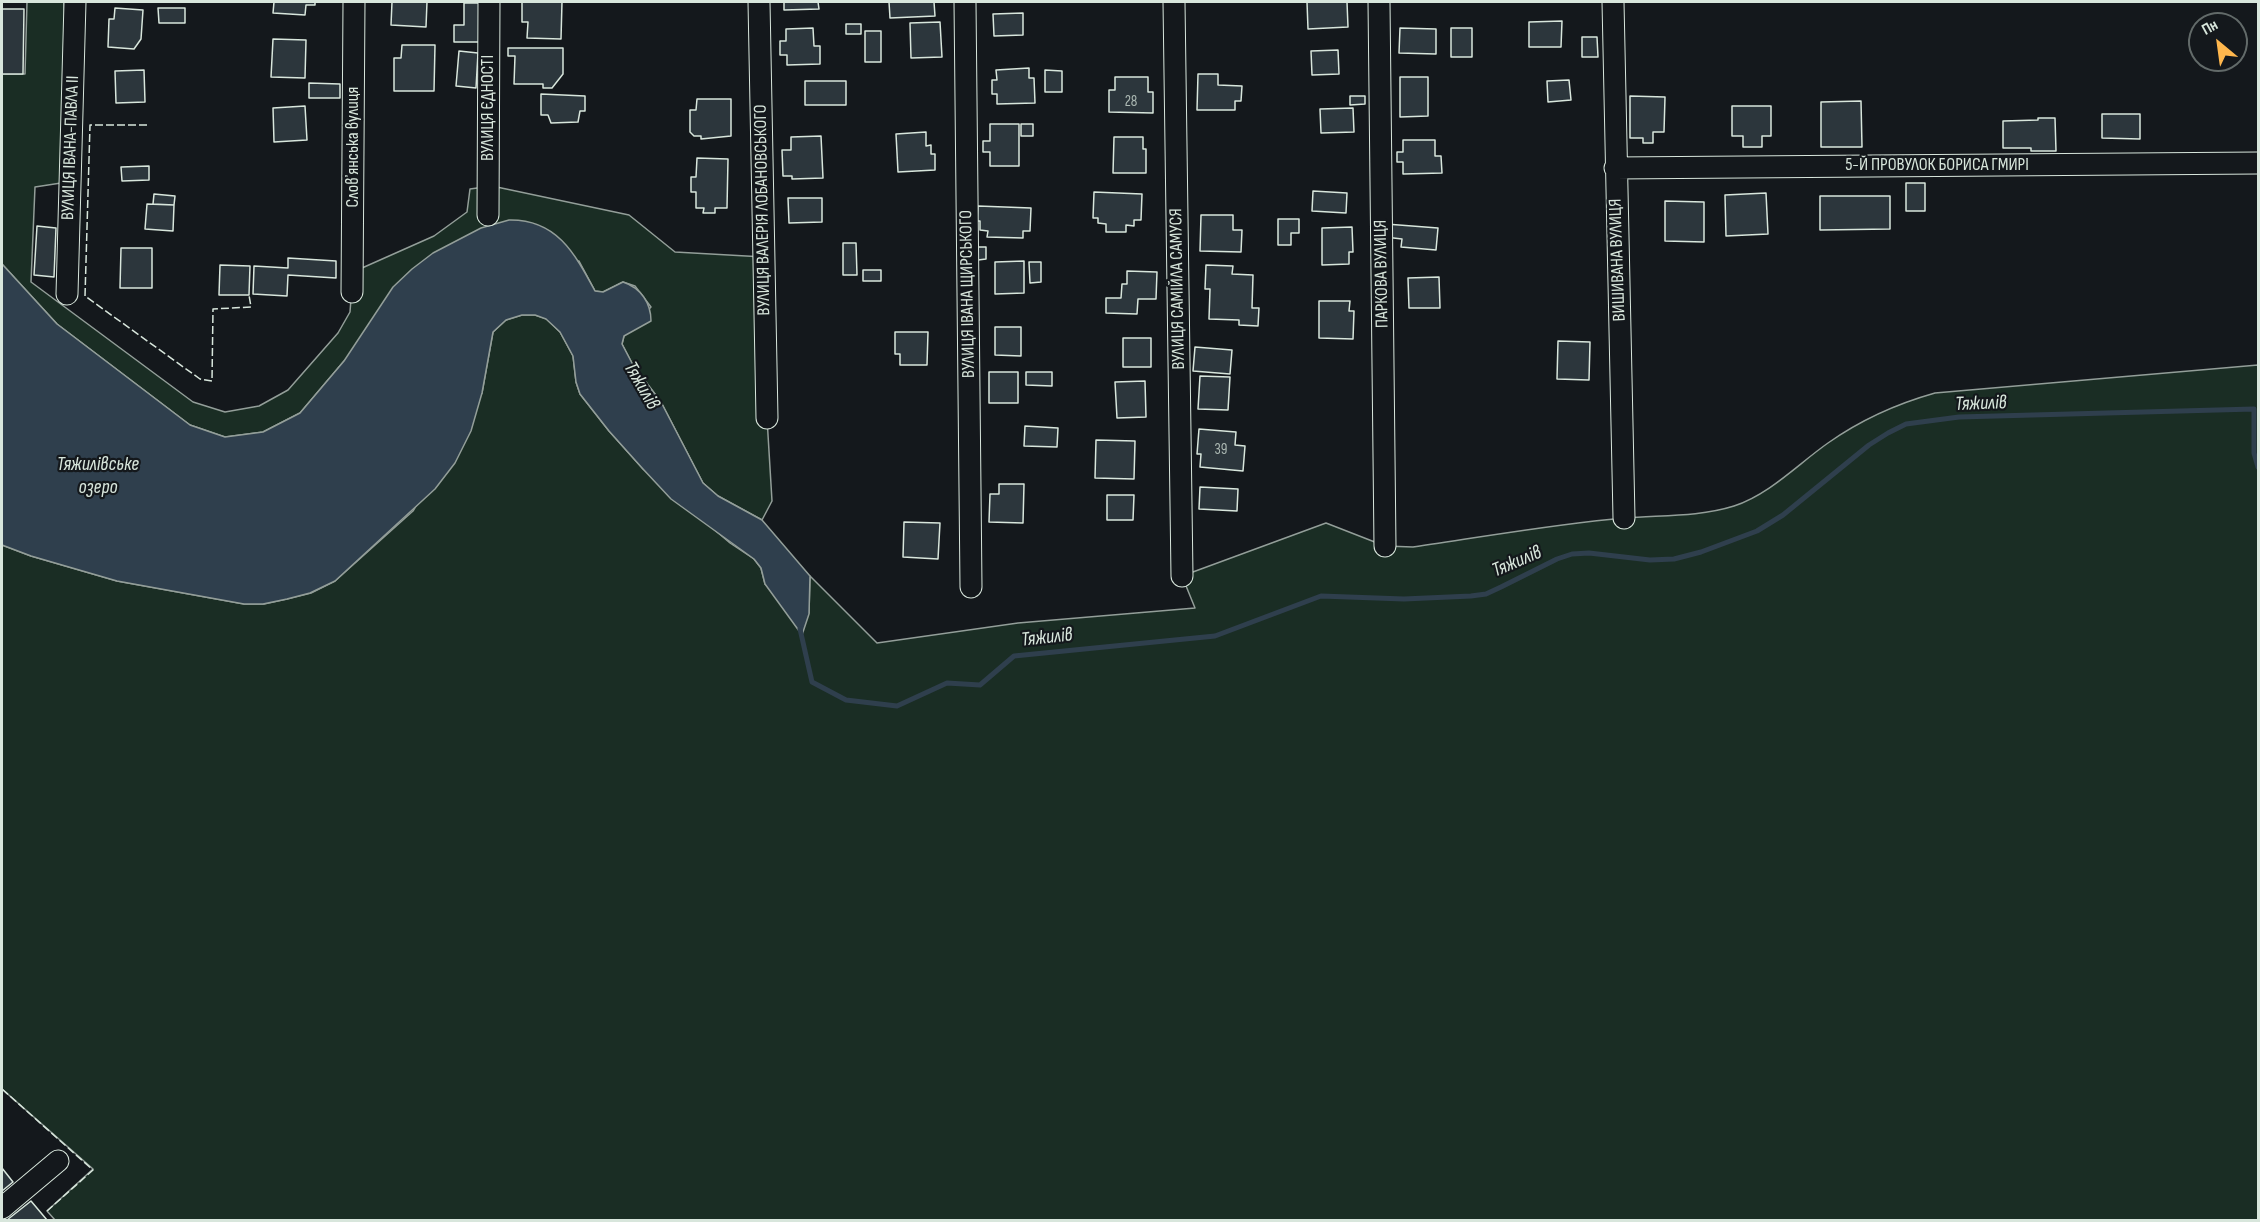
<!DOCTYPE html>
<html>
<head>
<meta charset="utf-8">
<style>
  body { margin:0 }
  #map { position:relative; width:2260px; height:1222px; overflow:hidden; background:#14181c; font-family:"Sofia Sans Condensed",sans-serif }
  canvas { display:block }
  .frame { position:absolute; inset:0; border:3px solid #d8e6dc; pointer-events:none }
  .north { position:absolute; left:2188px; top:12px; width:60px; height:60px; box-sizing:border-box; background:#14181c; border:2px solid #626a69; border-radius:50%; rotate:331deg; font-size:16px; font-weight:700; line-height:24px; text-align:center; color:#d8e6dc }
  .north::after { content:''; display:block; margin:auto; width:21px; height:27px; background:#ffb74d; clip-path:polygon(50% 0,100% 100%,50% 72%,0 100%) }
</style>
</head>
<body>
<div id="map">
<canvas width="2260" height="1222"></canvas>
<div class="frame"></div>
<div class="north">Пн</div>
</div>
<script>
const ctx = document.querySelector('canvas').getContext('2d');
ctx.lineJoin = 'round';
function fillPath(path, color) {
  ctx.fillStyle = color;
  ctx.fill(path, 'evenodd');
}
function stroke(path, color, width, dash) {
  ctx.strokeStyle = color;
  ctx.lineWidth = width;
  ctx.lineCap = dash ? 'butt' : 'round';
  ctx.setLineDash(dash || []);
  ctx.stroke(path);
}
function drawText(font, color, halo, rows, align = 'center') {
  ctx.font = font + ' "Sofia Sans Condensed",sans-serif';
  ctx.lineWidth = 4.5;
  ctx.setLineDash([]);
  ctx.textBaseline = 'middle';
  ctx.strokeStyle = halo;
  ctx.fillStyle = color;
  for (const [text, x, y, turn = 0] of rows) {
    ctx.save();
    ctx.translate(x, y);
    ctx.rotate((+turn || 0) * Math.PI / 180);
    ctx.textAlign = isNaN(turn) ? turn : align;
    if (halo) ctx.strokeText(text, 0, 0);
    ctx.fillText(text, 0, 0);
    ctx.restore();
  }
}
const green = new Path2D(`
  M 27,2 L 64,2 L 66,42 L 61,183 L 35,187 L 31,282 L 193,402 L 225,412 L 259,406 L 288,390 L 338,333 L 350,312 L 353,272 L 434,236 L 467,212 L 470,189 L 492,186 L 629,215 L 675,252 L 764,257 L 767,418 L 772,501 L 762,520 L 718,496 L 703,483 L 661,402 L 633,365 L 622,344 L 624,336 L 651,307 L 635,286 L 623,282 L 603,292 L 595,291 L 579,261 L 344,361 L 300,413 L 263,432 L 225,437 L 190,425 L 57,324 L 2,264 L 2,74 L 25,74 Z
  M 522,315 L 535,315 L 547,319 L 560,332 L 573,356 L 576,382 L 580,394 L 609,431 L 643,469 L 730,543 L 754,559 L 761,568 L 765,584 L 809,613 L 810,576 L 877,643 L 1018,623 L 1195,608 L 1182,576 L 1326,523 L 1385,546 L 1413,547 C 1483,537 1554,524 1625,518 C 1661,515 1699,517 1734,506 C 1770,494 1798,464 1828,443 C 1862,419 1896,404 1935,393 L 2258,365 L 2258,1220 L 55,1220 L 47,1211 L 93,1169 L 2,1089 L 2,545 L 31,556 L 117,581 L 244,604 L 264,604 L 287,599 L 311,593 L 335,581 L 413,511 L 482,393 L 493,332 L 506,320 Z`);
fillPath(green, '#1a2d24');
stroke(green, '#939e99', 1.5);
const water = new Path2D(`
  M 509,220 C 557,219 575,254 595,291 L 603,292 L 623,282 C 641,288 651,303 651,321 L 624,336 L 622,344 L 633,365 L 661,402 L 703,483 L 718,496 L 762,520 L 810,576 L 809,614 L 802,635 L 765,584 L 761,568 L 754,559 L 671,499 L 643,469 L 609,431 L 580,394 L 576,382 L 573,356 L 560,332 L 546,319 L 535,315 L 522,315 L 506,320 L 493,332 L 482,393 L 471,431 L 455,463 L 435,489 L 335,581 L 310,593 L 287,599 L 263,604 L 244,604 L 117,581 L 31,556 L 2,545 L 2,264 L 57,324 L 190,425 L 225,437 L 263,432 L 300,413 L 344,361 L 393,287 L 412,269 L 433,253 L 481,228 Z`);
fillPath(water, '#2f3f4d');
stroke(water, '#939e99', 1.5);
stroke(new Path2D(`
  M 800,629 L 812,682 L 846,700 L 897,706 L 947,683 L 980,685 L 1014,656 L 1215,636 L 1321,596 L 1404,599 L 1471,596 L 1486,594 L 1501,587 L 1557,559 L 1572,554 L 1589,553 L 1650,560 L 1674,559 L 1701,552 L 1757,531 L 1783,515 L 1869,445 L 1888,433 L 1906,424 L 1959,417 L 2254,409 L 2254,453 L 2258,467`), '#2f3f4d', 5);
const building = new Path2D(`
  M 274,2 L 315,2 L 315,5 L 306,5 L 305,15 L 273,13 Z
  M 392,2 L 427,2 L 426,27 L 391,25 Z
  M 522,2 L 562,2 L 561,39 L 527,38 L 528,22 L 522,22 Z
  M 784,2 L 818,2 L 819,9 L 784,10 Z
  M 889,2 L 934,2 L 935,16 L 890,18 Z
  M 1307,2 L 1347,2 L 1348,27 L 1308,29 Z
  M 464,3 L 479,3 L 479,42 L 454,42 L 454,25 L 464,25 Z
  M 115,8 L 143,10 L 141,39 L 134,49 L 108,47 L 109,19 L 114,19 Z
  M 158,8 L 185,8 L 185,23 L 159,23 Z
  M 2,9 L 24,9 L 23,74 L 2,74 Z
  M 1023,13 L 1023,35 L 994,36 L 993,14 Z
  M 1562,21 L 1561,47 L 1529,47 L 1529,22 Z
  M 940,22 L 942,57 L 911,58 L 910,23 Z
  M 846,24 L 861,24 L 861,34 L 846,34 Z
  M 813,28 L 814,46 L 820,46 L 820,64 L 787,65 L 787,55 L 780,55 L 780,41 L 786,41 L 786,29 Z
  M 1400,28 L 1436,29 L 1436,54 L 1399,53 Z
  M 1451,28 L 1472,28 L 1472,57 L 1451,57 Z
  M 865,31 L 881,31 L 881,62 L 865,62 Z
  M 1582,37 L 1597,37 L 1598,57 L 1582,57 Z
  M 273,39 L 306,40 L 305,78 L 271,77 Z
  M 402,45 L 435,45 L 434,91 L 394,91 L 394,58 L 401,58 Z
  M 508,48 L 563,48 L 563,74 L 552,88 L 543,88 L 543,84 L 514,84 L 515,56 L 508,56 Z
  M 1338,50 L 1339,74 L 1312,75 L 1311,51 Z
  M 459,51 L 478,53 L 476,88 L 456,86 Z
  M 1029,68 L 1029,78 L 1034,78 L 1035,103 L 997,104 L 997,94 L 992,94 L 992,80 L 997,80 L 996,70 Z
  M 144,70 L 145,102 L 116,103 L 115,71 Z
  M 1045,70 L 1062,71 L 1062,92 L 1045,92 Z
  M 1198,74 L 1218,74 L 1218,85 L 1242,86 L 1241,101 L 1235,101 L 1235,110 L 1197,110 Z
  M 1115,77 L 1148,77 L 1148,92 L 1153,92 L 1153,113 L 1109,112 L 1109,90 L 1115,90 Z
  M 1400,77 L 1428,77 L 1428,116 L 1400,117 Z
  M 1569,80 L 1571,100 L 1548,102 L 1547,81 Z
  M 805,81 L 846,81 L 846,105 L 805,105 Z
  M 309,83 L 340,84 L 340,98 L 309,98 Z
  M 541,94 L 585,96 L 585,111 L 580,111 L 578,122 L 551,123 L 548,115 L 541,115 Z
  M 1350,96 L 1365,96 L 1365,104 L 1350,105 Z
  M 1630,96 L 1665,97 L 1664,132 L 1653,132 L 1653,143 L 1643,143 L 1643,138 L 1630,138 Z
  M 697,99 L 731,99 L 731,136 L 701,139 L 701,136 L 694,136 L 690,132 L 690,110 L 696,110 Z
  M 1861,101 L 1862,147 L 1821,147 L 1821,102 Z
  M 305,106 L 307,140 L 274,142 L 273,108 Z
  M 1732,106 L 1771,106 L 1771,136 L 1762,136 L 1762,147 L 1743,147 L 1743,136 L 1732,136 Z
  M 1353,108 L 1354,132 L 1321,133 L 1320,109 Z
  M 2102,114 L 2140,114 L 2140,139 L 2102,138 Z
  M 2038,118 L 2055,118 L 2056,151 L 2031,151 L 2031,148 L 2003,148 L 2003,121 L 2038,120 Z
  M 990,124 L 1019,124 L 1019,166 L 990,166 L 990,152 L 983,152 L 983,141 L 990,141 Z
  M 1021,124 L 1033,124 L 1033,136 L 1021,136 Z
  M 926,132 L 926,146 L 931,145 L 931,154 L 935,154 L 935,170 L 898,172 L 896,134 Z
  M 821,136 L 823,178 L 792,179 L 792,176 L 783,176 L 782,150 L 791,150 L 791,137 Z
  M 1114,137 L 1143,137 L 1143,149 L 1146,149 L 1146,173 L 1113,173 Z
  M 1403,140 L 1435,140 L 1435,156 L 1441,156 L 1442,173 L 1403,174 L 1403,162 L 1397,162 L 1397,152 L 1403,152 Z
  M 697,158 L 728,159 L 727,208 L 715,208 L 715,213 L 703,213 L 704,208 L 696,208 L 696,192 L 691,192 L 691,177 L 696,177 Z
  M 149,166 L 149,180 L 122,181 L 121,167 Z
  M 1906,183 L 1925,183 L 1925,211 L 1906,211 Z
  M 1313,191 L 1347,193 L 1346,213 L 1312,211 Z
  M 1094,192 L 1142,194 L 1141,220 L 1134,220 L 1134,226 L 1126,225 L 1126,232 L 1106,232 L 1106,224 L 1098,223 L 1098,218 L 1093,218 Z
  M 1766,193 L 1768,234 L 1726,236 L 1725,195 Z
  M 154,194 L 175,196 L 174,205 L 153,204 Z
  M 1820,196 L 1890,196 L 1890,229 L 1820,230 Z
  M 788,198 L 822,198 L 822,222 L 789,223 Z
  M 1665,201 L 1704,202 L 1704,242 L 1665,241 Z
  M 147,204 L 174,205 L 173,231 L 145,229 Z
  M 978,206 L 1031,208 L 1030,231 L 1023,231 L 1023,238 L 987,237 L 988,231 L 980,230 L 980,221 L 977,221 Z
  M 1201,215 L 1233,215 L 1233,230 L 1242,230 L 1241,252 L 1200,251 Z
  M 1278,219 L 1299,219 L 1299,233 L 1291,233 L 1291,245 L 1278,245 Z
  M 1386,224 L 1438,228 L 1436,250 L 1401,247 L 1402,239 L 1385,237 Z
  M 37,226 L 56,228 L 54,277 L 34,275 Z
  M 1352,227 L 1353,252 L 1349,252 L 1349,264 L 1322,265 L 1322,228 Z
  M 843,243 L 856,243 L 857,275 L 843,275 Z
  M 978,247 L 986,247 L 986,259 L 978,260 Z
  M 121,248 L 152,248 L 152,288 L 120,288 Z
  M 288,258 L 336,261 L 336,278 L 288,275 L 287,296 L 253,294 L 254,266 L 288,268 Z
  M 1024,261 L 1024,293 L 995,294 L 995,262 Z
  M 1029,262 L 1041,262 L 1041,282 L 1030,283 Z
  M 220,265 L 250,266 L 249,295 L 219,295 Z
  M 1206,265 L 1233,266 L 1232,274 L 1253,275 L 1252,308 L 1259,308 L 1258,326 L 1239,325 L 1239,320 L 1209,319 L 1210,289 L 1205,289 Z
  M 863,270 L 881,270 L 881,281 L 863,281 Z
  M 1127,271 L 1157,272 L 1156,299 L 1138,299 L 1137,314 L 1106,313 L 1106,298 L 1121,298 L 1122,284 L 1127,284 Z
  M 1439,277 L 1440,308 L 1409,308 L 1408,278 Z
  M 1319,301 L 1350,301 L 1349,311 L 1354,311 L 1353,339 L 1319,338 Z
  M 995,327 L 1021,327 L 1021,356 L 995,355 Z
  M 895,332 L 928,332 L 927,365 L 900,365 L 900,354 L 895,354 Z
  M 1123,338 L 1151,338 L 1151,367 L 1123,367 Z
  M 1558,341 L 1590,342 L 1589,380 L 1557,379 Z
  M 1195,347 L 1232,350 L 1230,374 L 1193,371 Z
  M 989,372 L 1018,372 L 1018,403 L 989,403 Z
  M 1026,372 L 1052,372 L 1052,386 L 1026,385 Z
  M 1200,376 L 1230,377 L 1228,410 L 1198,409 Z
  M 1145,381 L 1146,417 L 1117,418 L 1115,382 Z
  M 1025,426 L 1058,428 L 1057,447 L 1024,446 Z
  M 1199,429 L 1236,432 L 1235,445 L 1245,446 L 1243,471 L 1200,467 L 1201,454 L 1197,454 Z
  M 1096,440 L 1135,441 L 1134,479 L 1095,478 Z
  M 999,484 L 1024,484 L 1023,523 L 989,522 L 990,494 L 999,494 Z
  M 1200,487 L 1238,489 L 1237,511 L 1199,509 Z
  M 1107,495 L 1134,495 L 1133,520 L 1107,520 Z
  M 904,522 L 940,523 L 938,559 L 903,557 Z
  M 2,1168 L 13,1182 L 2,1191 Z
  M 31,1201 L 47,1220 L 7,1220 Z`);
fillPath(building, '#2c363c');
stroke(building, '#d8e6dc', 1.5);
const minor = new Path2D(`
  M 759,2 L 767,418
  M 965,2 L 971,587
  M 1174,2 L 1182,576
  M 1379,2 L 1385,546
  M 1613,2 L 1624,518
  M 1615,168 L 2258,163
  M 488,215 L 489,2
  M 352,292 L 354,2
  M 67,294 L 75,2
  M 2,1208 L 58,1161`);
stroke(minor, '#d8e6dc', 23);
stroke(minor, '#14181c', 21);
stroke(new Path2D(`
  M 147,125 L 90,125 L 85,296 L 200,379 L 212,381 L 213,309 L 251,307 L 249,295
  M 2,1089 L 93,1170 L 47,1211`), '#d8e6dc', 1.5, [8, 3]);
drawText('15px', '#adbab4', null, [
  ["28",1131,102],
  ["39",1221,450]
]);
drawText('18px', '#d8e6dc', '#14181c', [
  ["ВУЛИЦЯ ЄДНОСТІ",488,108,-90],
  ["Словʼянська вулиця",353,147,-90],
  ["ВУЛИЦЯ ІВАНА-ПАВЛА II",71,148,-88],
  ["5-Й ПРОВУЛОК БОРИСА ГМИРІ",1937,165],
  ["ВУЛИЦЯ ВАЛЕРІЯ ЛОБАНОВСЬКОГО",763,210,-91],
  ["ВИШИВАНА ВУЛИЦЯ",1618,260,-92],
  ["ПАРКОВА ВУЛИЦЯ",1382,274,-91],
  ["ВУЛИЦЯ САМІЙЛА САМУСЯ",1178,289,-91],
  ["ВУЛИЦЯ ІВАНА ЩИРСЬКОГО",968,294,-91]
]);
drawText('italic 20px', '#d8e6dc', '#14181c', [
  ["Тяжилів",641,386,60],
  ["Тяжилів",1981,404,-2],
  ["Тяжилівське",98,465],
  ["озеро",98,488],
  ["Тяжилів",1517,562,-23],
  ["Тяжилів",1047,638,-6]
]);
</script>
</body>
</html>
